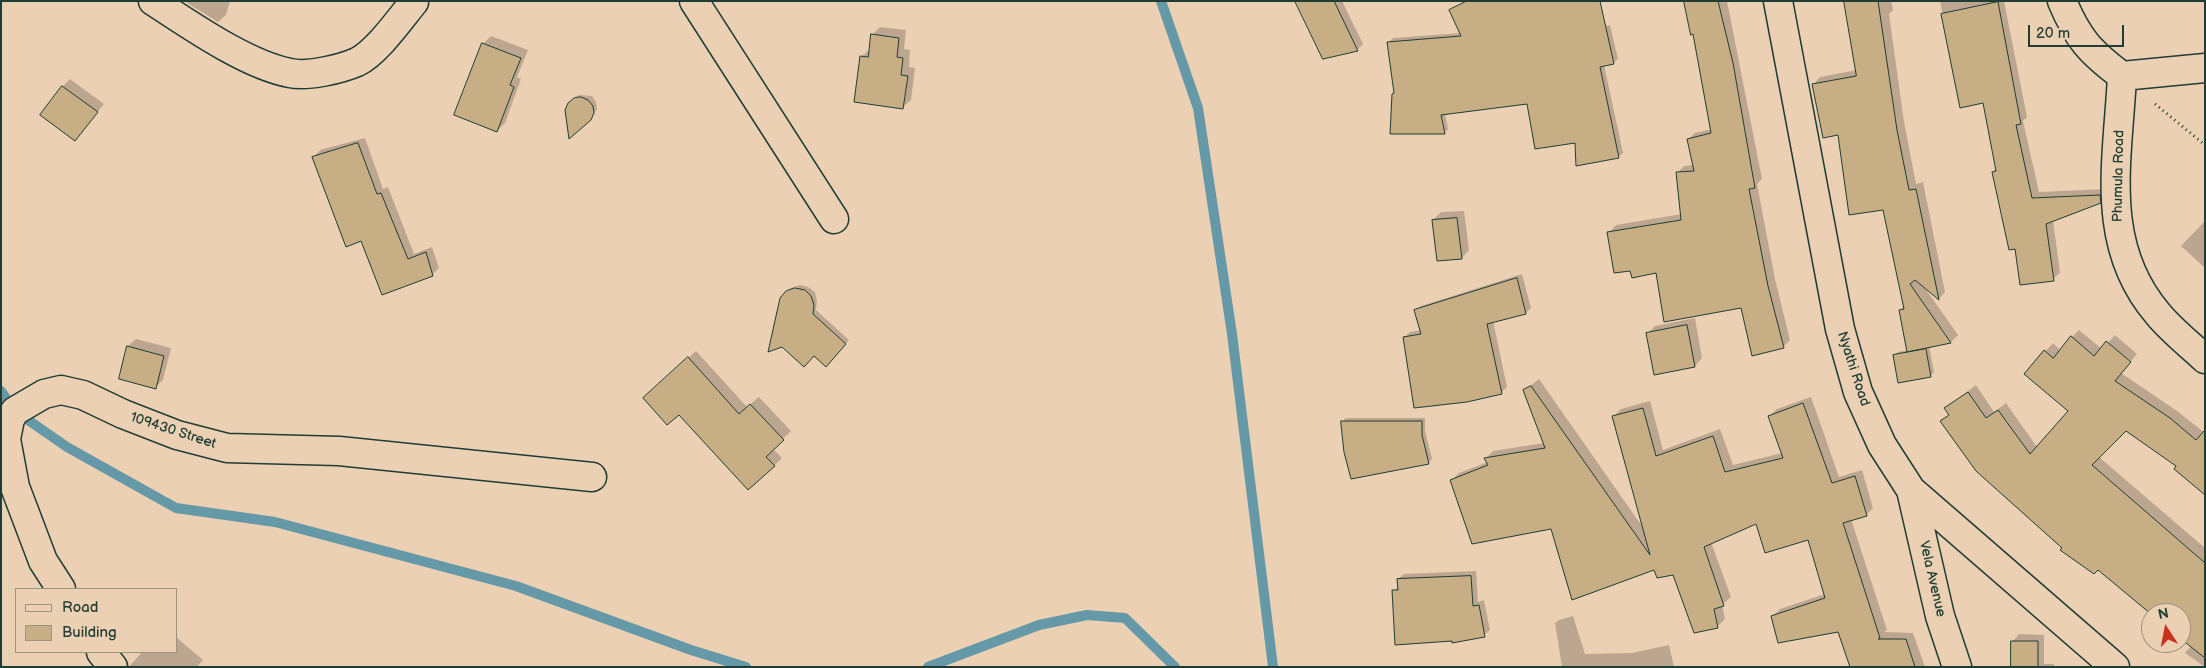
<!DOCTYPE html>
<html>
<head>
<meta charset="utf-8">
<style>
  body { margin:0 }
  #map { position:relative; width:2206px; height:668px; overflow:hidden; background:#ecd0b3; font-family:"Balsamiq Sans",sans-serif }
  canvas { display:block }
  .frame { position:absolute; inset:0; border:2px solid #1f3d34; pointer-events:none }
  .legend { position:absolute; left:15px; top:588px; width:162px; height:65px; box-sizing:border-box; background:#ecd0b3; border:1px solid #9a9580; margin:0; padding:6px 9px; list-style:none; font-size:15px; color:#1f3d34 }
  .legend li { display:flex; align-items:center; gap:10px; height:25px }
  .legend b { width:25px; border:1px solid #9a9580 }
  .north { position:absolute; left:2141px; top:603px; width:50px; height:50px; box-sizing:border-box; background:#ecd0b3; border:1px solid #9a9580; border-radius:50%; rotate:349deg; font-size:14px; font-weight:700; line-height:20px; text-align:center; color:#1f3d34 }
  .north::after { content:''; display:block; margin:auto; width:18px; height:22px; background:#c8321e; clip-path:polygon(50% 0,100% 100%,50% 72%,0 100%) }
  .scale { position:absolute; left:2028px; top:25px; width:96px; height:22px; box-sizing:border-box; border:2px solid #1f3d34; border-top:0; padding-left:6px; font-size:15px; line-height:18px; white-space:nowrap; color:#1f3d34; -webkit-text-stroke:4px #ecd0b3; paint-order:stroke }
</style>
</head>
<body>
<div id="map">
<canvas width="2206" height="668"></canvas>
<div class="frame"></div>
<ul class="legend">
<li><b style="height:6px;background:#ecd0b3"></b>Road</li>
<li><b style="height:14px;background:#c8ae85"></b>Building</li>
</ul>
<div class="north">N</div>
<div class="scale">20 m</div>
</div>
<script>
const ctx = document.querySelector('canvas').getContext('2d');
ctx.lineJoin = 'round';
function fillPath(path, color) {
  ctx.fillStyle = color;
  ctx.fill(path, 'evenodd');
}
function stroke(path, color, width, dash) {
  ctx.strokeStyle = color;
  ctx.lineWidth = width;
  ctx.lineCap = dash ? 'butt' : 'round';
  ctx.setLineDash(dash || []);
  ctx.stroke(path);
}
function drawText(font, color, halo, rows, align = 'center') {
  ctx.font = font + ' "Balsamiq Sans",sans-serif';
  ctx.lineWidth = 4;
  ctx.setLineDash([]);
  ctx.textBaseline = 'middle';
  ctx.strokeStyle = halo;
  ctx.fillStyle = color;
  for (const [text, x, y, turn = 0] of rows) {
    ctx.save();
    ctx.translate(x, y);
    ctx.rotate((+turn || 0) * Math.PI / 180);
    ctx.textAlign = isNaN(turn) ? turn : align;
    if (halo) ctx.strokeText(text, 0, 0);
    ctx.fillText(text, 0, 0);
    ctx.restore();
  }
}
fillPath(new Path2D(`
  M 188,1 L 230,1 L 226,15 L 218,22 L 187,3 Z
  M 1304,1 L 1342,1 L 1363,44 L 1357,50 Z
  M 1465,1 L 1598,1 L 1606,26 L 1610,25 L 1618,59 L 1613,63 L 1604,65 L 1623,153 L 1618,157 L 1528,103 L 1445,114 L 1448,129 L 1444,133 L 1395,92 L 1389,42 L 1393,38 L 1461,33 L 1451,10 Z
  M 1686,1 L 1727,1 L 1762,179 L 1757,184 L 1775,279 L 1790,340 L 1783,347 L 1742,306 L 1657,272 L 1631,269 L 1609,233 L 1616,225 L 1682,214 L 1677,173 L 1684,166 L 1694,165 L 1688,140 L 1695,133 L 1712,129 L 1694,33 Z
  M 1845,1 L 1891,1 L 1893,10 L 1889,14 L 1904,122 L 1916,184 L 1923,182 L 1945,292 L 1939,299 L 1925,288 L 1958,335 L 1951,342 L 1929,346 L 1934,372 L 1930,376 L 1894,356 L 1898,352 L 1908,350 L 1900,310 L 1904,306 L 1884,209 L 1813,85 L 1820,77 L 1857,70 Z
  M 1940,1 L 2004,1 L 2027,117 L 2023,121 L 2039,192 L 2106,189 L 2107,196 L 2100,202 L 2053,220 L 2060,273 L 2053,279 L 2016,247 L 1993,172 L 1996,168 L 1984,102 L 1961,107 Z
  M 880,27 L 906,30 L 904,49 L 910,50 L 909,67 L 915,68 L 911,100 L 903,107 L 861,57 L 870,49 L 872,35 Z
  M 491,36 L 528,50 L 517,77 L 521,79 L 505,123 L 497,131 L 483,44 Z
  M 70,79 L 104,104 L 75,140 L 62,87 Z
  M 579,95 L 592,96 L 596,102 L 597,109 L 590,119 L 573,99 Z
  M 365,138 L 383,189 L 388,187 L 414,254 L 432,247 L 439,268 L 432,275 L 362,240 L 314,157 L 320,150 Z
  M 1464,211 L 1469,250 L 1462,258 L 1433,220 L 1441,212 Z
  M 2205,221 L 2205,268 L 2181,246 Z
  M 1522,274 L 1531,308 L 1526,313 L 1493,321 L 1507,387 L 1501,393 L 1405,337 L 1410,332 L 1422,330 L 1416,311 L 1421,306 Z
  M 800,285 L 808,287 L 815,292 L 817,301 L 816,310 L 849,340 L 830,362 L 782,298 L 791,288 Z
  M 1695,318 L 1702,358 L 1695,366 L 1648,333 L 1655,326 Z
  M 2079,330 L 2102,349 L 2115,335 L 2137,354 L 2121,373 L 2177,411 L 2205,433 L 2178,466 L 2126,429 L 2099,457 L 2205,548 L 2205,667 L 2185,653 L 2191,646 L 2181,637 L 2181,613 L 2098,569 L 2064,547 L 1942,422 L 1950,414 L 1946,408 L 1976,385 L 1994,412 L 2006,403 L 2037,447 L 2070,411 L 2026,373 L 2053,343 L 2060,350 Z
  M 136,339 L 171,348 L 163,380 L 155,387 L 128,346 Z
  M 696,351 L 747,407 L 759,397 L 791,431 L 773,449 L 782,458 L 774,466 L 679,413 L 652,391 Z
  M 1539,379 L 1644,529 L 1614,416 L 1621,409 L 1650,401 L 1663,450 L 1720,429 L 1733,465 L 1782,453 L 1769,416 L 1777,409 L 1811,397 L 1839,477 L 1862,470 L 1873,508 L 1866,515 L 1851,519 L 1887,630 L 1884,632 L 1913,633 L 1925,667 L 1851,667 L 1839,630 L 1773,616 L 1780,609 L 1825,594 L 1808,538 L 1757,522 L 1711,542 L 1731,597 L 1722,605 L 1725,619 L 1717,627 L 1674,573 L 1552,527 L 1452,480 L 1459,473 L 1488,462 L 1486,458 L 1493,451 L 1544,443 L 1525,390 Z
  M 1346,418 L 1425,418 L 1425,431 L 1432,459 L 1428,463 L 1342,422 Z
  M 1476,571 L 1478,602 L 1484,600 L 1490,630 L 1484,635 L 1453,640 L 1394,591 L 1399,586 L 1398,579 L 1404,574 Z
  M 1573,616 L 1585,654 L 1632,653 L 1669,645 L 1674,667 L 1562,667 L 1555,623 L 1559,620 Z
  M 2019,634 L 2044,635 L 2044,664 L 2054,664 L 2054,667 L 2013,667 L 2013,641 Z
  M 176,637 L 203,660 L 197,667 L 129,667 L 142,652 L 176,652 Z`), '#0003');
stroke(new Path2D(`
  M 1161,1 L 1198,108 L 1232,334 L 1273,667
  M 1,391 L 15,411 L 67,447 L 176,508 L 275,522 L 516,586 L 691,650 L 746,667
  M 928,667 L 1039,625 L 1087,615 L 1125,618 L 1175,667`), '#6599a8', 10);
const building = new Path2D(`
  M 1295,1 L 1334,1 L 1358,51 L 1323,59 Z
  M 1467,1 L 1600,1 L 1614,64 L 1600,67 L 1619,158 L 1576,166 L 1575,143 L 1535,149 L 1527,104 L 1441,115 L 1445,134 L 1390,134 L 1392,94 L 1394,93 L 1387,42 L 1461,36 L 1449,10 Z
  M 1684,1 L 1718,1 L 1733,63 L 1755,188 L 1749,189 L 1768,286 L 1784,348 L 1752,356 L 1741,308 L 1664,322 L 1656,273 L 1632,278 L 1630,271 L 1614,273 L 1607,232 L 1681,220 L 1676,172 L 1694,171 L 1687,139 L 1711,133 L 1693,34 L 1691,35 Z
  M 1844,1 L 1878,1 L 1897,130 L 1909,190 L 1916,189 L 1939,300 L 1915,280 L 1910,284 L 1951,343 L 1907,352 L 1899,310 L 1904,309 L 1883,210 L 1849,215 L 1838,135 L 1823,138 L 1812,84 L 1856,76 Z
  M 1998,2 L 2021,124 L 2016,125 L 2032,198 L 2100,195 L 2101,203 L 2046,224 L 2054,281 L 2020,285 L 2015,249 L 2009,250 L 1992,172 L 1996,171 L 1983,103 L 1960,108 L 1941,14 Z
  M 871,34 L 899,38 L 897,57 L 903,58 L 901,75 L 908,76 L 903,109 L 854,102 L 860,56 L 868,57 Z
  M 482,43 L 521,58 L 510,85 L 514,87 L 497,132 L 454,115 Z
  M 62,86 L 98,112 L 75,141 L 40,115 Z
  M 581,97 L 588,100 L 593,106 L 594,113 L 591,120 L 569,139 L 565,110 L 568,103 L 574,98 Z
  M 358,143 L 377,194 L 381,193 L 408,259 L 426,252 L 433,276 L 382,295 L 361,241 L 346,247 L 312,157 Z
  M 1457,218 L 1462,259 L 1437,261 L 1432,220 Z
  M 1517,278 L 1526,314 L 1487,324 L 1502,394 L 1467,402 L 1414,408 L 1403,337 L 1421,334 L 1414,310 Z
  M 795,288 L 805,290 L 811,296 L 814,305 L 813,314 L 846,344 L 826,367 L 814,356 L 804,367 L 782,347 L 768,352 L 780,298 L 786,291 Z
  M 1687,325 L 1695,367 L 1654,375 L 1646,333 Z
  M 2071,336 L 2094,356 L 2106,341 L 2131,362 L 2115,381 L 2170,418 L 2196,440 L 2205,430 L 2205,495 L 2174,469 L 2176,466 L 2126,431 L 2092,465 L 2205,563 L 2205,658 L 2181,639 L 2181,613 L 2151,614 L 2098,570 L 2094,574 L 2060,550 L 2062,548 L 1976,471 L 1940,421 L 1949,415 L 1944,408 L 1968,392 L 1986,418 L 1998,410 L 2030,454 L 2068,411 L 2024,374 L 2044,350 L 2053,358 Z
  M 127,346 L 164,356 L 156,389 L 119,379 Z
  M 1926,349 L 1931,377 L 1898,383 L 1893,355 Z
  M 688,357 L 739,414 L 750,404 L 784,440 L 766,457 L 775,466 L 748,490 L 679,415 L 667,425 L 643,398 Z
  M 1531,386 L 1650,555 L 1612,416 L 1643,408 L 1656,456 L 1713,436 L 1725,472 L 1783,458 L 1768,416 L 1803,403 L 1832,483 L 1855,476 L 1867,516 L 1843,523 L 1880,638 L 1878,639 L 1906,639 L 1915,667 L 1850,667 L 1838,632 L 1778,643 L 1771,616 L 1825,598 L 1808,540 L 1765,553 L 1756,524 L 1704,547 L 1724,606 L 1714,609 L 1718,628 L 1694,633 L 1673,575 L 1657,578 L 1654,570 L 1572,600 L 1551,529 L 1472,544 L 1450,480 L 1488,465 L 1484,458 L 1545,448 L 1523,390 Z
  M 1341,421 L 1422,421 L 1422,435 L 1429,464 L 1351,479 L 1344,452 Z
  M 1471,576 L 1473,606 L 1479,605 L 1485,637 L 1452,643 L 1452,641 L 1395,645 L 1392,590 L 1398,590 L 1397,579 Z
  M 2011,641 L 2038,641 L 2038,667 L 2011,667 Z`);
fillPath(building, '#c8ae85');
stroke(building, '#1f3d34', 1);
const minor = new Path2D(`
  M 153,1 C 190,25 247,65 290,73 C 307,77 341,69 357,62 C 377,52 400,19 414,2
  M 694,1 L 834,219
  M 1778,1 L 1840,329 L 1858,392 L 1882,445 L 1911,490 L 2115,667
  M 2062,1 C 2078,39 2090,52 2122,76
  M 2122,76 C 2118,160 2098,244 2158,314 C 2171,330 2189,344 2205,359
  M 2122,76 L 2205,68
  M 1911,490 L 1940,616 L 1957,667
  M 61,589 L 43,561 L 15,487 L 6,439 L 10,419 L 15,411 L 44,394 L 61,390 L 83,395 L 123,414 L 177,435 L 227,448 L 339,451 L 592,477
  M 101,652 L 113,667`);
stroke(minor, '#1f3d34', 31);
stroke(new Path2D(`
  M 2155,104 L 2205,145`), '#1f3d34', 3, [1, 4]);
stroke(minor, '#ecd0b3', 28);
drawText('14px', '#1f3d34', '#ecd0b3', [
  ["Phumula Road",2119,176,-89],
  ["Nyathi Road",1853,369,72],
  ["109430 Street",173,431,18],
  ["Vela Avenue",1932,579,77]
]);
</script>
</body>
</html>
